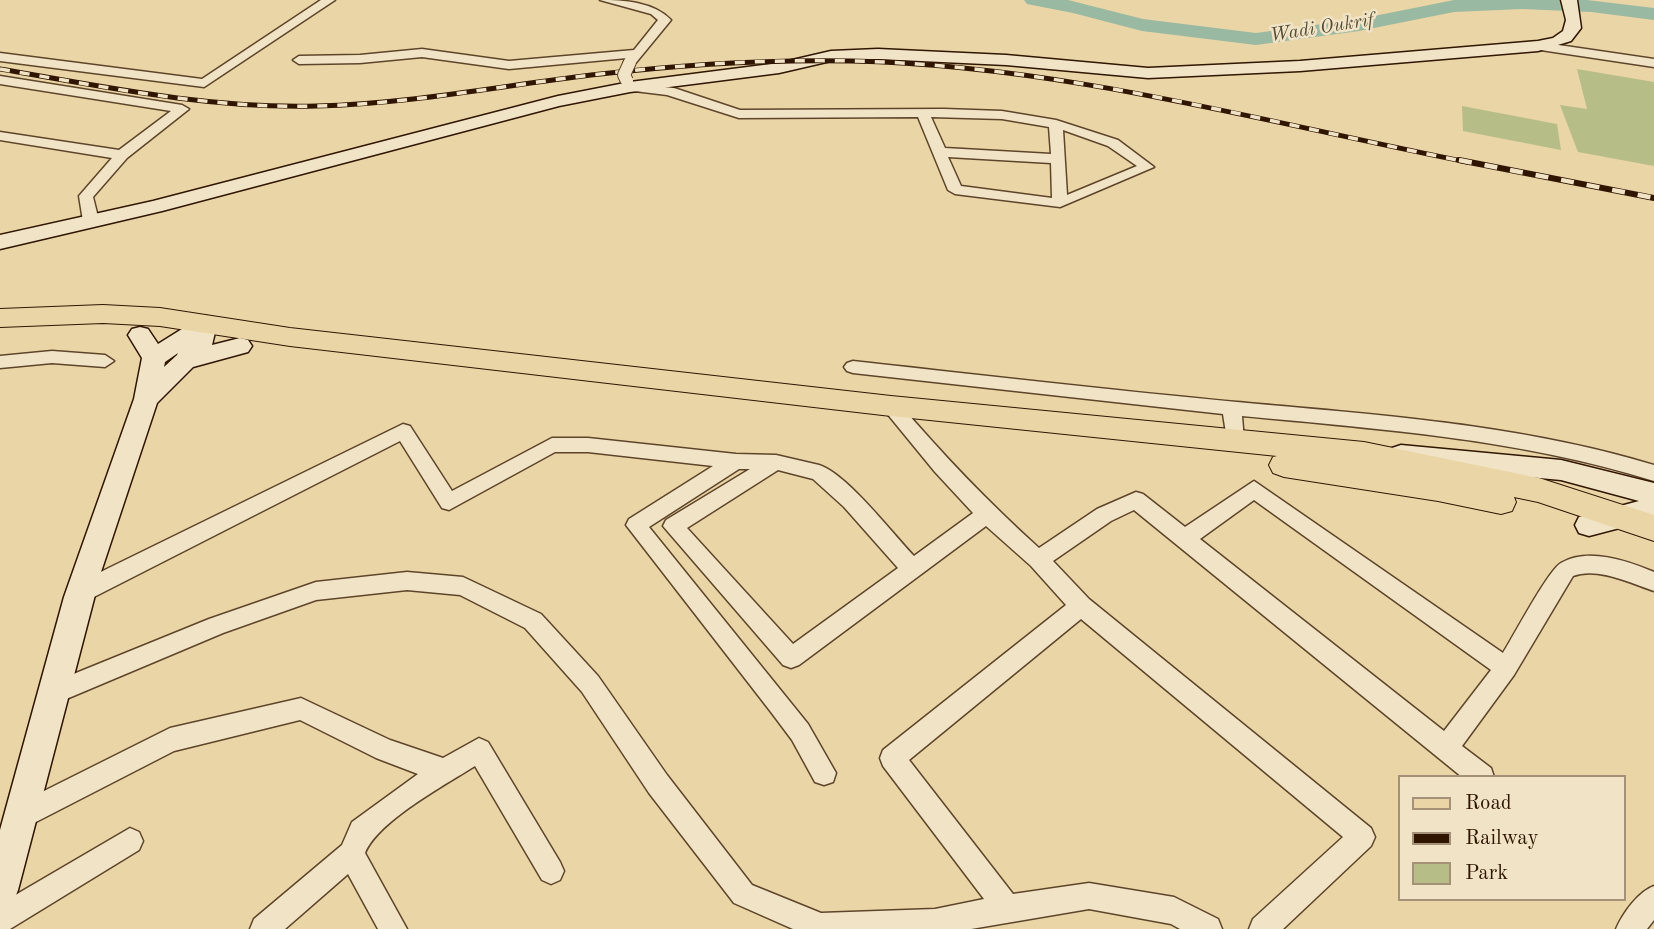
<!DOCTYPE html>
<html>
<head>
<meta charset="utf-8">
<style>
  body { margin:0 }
  #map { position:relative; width:1654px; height:929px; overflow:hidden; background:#ead5a7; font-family:"Old Standard TT",serif }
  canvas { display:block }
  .legend { position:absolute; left:1398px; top:775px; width:228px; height:126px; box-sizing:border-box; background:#f1e4c6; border:2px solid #a49177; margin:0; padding:9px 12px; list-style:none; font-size:21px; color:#301500 }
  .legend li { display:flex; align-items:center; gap:14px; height:35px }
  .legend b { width:35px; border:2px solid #a49177 }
</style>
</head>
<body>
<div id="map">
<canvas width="1654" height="929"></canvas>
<ul class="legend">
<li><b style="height:9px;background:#ead5a7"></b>Road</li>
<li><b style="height:9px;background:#301500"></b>Railway</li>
<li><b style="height:19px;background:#b7bd87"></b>Park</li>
</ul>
</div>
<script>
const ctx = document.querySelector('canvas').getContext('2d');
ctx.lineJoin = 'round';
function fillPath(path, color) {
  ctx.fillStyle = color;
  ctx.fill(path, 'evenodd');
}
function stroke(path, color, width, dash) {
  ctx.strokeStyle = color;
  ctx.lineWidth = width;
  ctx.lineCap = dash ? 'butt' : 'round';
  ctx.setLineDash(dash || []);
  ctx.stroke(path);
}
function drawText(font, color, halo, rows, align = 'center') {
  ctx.font = font + ' "Old Standard TT",serif';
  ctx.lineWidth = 5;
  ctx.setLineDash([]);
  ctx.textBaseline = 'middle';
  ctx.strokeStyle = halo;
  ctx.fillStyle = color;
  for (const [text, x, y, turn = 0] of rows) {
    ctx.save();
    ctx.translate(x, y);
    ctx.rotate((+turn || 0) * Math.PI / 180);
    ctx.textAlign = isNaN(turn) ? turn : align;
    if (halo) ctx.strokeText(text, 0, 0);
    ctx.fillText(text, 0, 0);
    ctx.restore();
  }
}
fillPath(new Path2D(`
  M 1577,69 L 1654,82 L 1654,166 L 1578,152 L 1560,105 L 1587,109 Z
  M 1462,106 L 1557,124 L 1561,150 L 1463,131 Z`), '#b7bd87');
fillPath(new Path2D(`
  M 1024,0 L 1068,0 L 1143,19 L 1256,33 L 1359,19 L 1454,0 L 1587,0 L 1654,8 L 1654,20 L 1591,12 L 1522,9 L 1454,12 L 1359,31 L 1256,45 L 1142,31 L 1073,13 L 1027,4 Z`), '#9ab9a2');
const street = new Path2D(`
  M 321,0 L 335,0 L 204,87 L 0,61 L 0,53 L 202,79 Z
  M 600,0 C 624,0 654,2 671,20 L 634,65 L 630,66 L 624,62 L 627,58 L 509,69 L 422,57 L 360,63 L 299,64 L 293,60 L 299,56 L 360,55 L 422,49 L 509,61 L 634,50 L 658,20 L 651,14 Z
  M 1538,42 L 1654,59 L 1654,67 L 1534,49 L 1532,46 Z
  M 0,76 L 182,105 L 189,109 L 127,158 L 93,197 L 99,221 L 91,226 L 83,221 L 79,196 L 112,158 L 0,140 L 0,132 L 119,150 L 171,111 L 0,84 Z
  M 628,78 L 635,84 L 674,88 L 740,110 L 944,109 L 1002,111 L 1056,120 L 1118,140 L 1154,167 L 1060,207 L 955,194 L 948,190 L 918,117 L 739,118 L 667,95 L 626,90 L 622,82 ZM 931,117 L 1002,119 L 1049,127 L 1051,154 L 945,148 ZM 1063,130 L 1108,146 L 1137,166 L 1067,195 ZM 948,157 L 1051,163 L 1052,198 L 961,186 Z
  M 52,351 L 105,355 L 114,361 L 105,367 L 52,363 L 0,368 L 0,356 Z
  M 853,361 C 981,375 1109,390 1237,402 C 1378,415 1518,424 1654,465 L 1654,481 C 1520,439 1381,429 1242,416 L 1244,441 L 1242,446 L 1228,446 L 1223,414 L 853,373 L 847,371 L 844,367 L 847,363 Z
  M 891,399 L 897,401 C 942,454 988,502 1039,548 L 1097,509 L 1136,492 L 1143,494 L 1185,527 L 1254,481 L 1503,653 C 1513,637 1549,569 1561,563 C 1588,547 1628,561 1654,572 L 1654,591 C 1630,583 1598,567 1573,576 L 1514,675 L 1462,746 L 1491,768 L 1494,777 L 1462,777 L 1134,510 L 1111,521 L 1053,561 L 1089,599 L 1371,828 L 1375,837 L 1371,846 L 1283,929 L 1249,929 L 1253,919 L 1343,837 L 1081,619 L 909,760 L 1013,894 L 1089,883 L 1174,897 L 1218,919 L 1222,929 L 1180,929 L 1171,924 L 1089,909 L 971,929 L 793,929 L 734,903 L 649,793 L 582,692 L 525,628 L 460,595 L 407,590 L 316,600 L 223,633 L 52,705 L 44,702 L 40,694 L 44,686 L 209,619 L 316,582 L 407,572 L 463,577 L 541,614 L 598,676 L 667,775 L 752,885 L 821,913 L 935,909 L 984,899 L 883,766 L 880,758 L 883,750 L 1066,605 L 1031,566 L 986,526 L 799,665 L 791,668 L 783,665 L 663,526 L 666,520 L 750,469 L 739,469 L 649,527 L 808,724 L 836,773 L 833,782 L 824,785 L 815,782 L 792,740 L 771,712 L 626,525 L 629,519 L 713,466 L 588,452 L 555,452 L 449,510 L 442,508 L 400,441 L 88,600 L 80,602 L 72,600 L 69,593 L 72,586 L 403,424 L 410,426 L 452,491 L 552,438 L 588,438 L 736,454 L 776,455 L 819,465 C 847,474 892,533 914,556 L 973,513 L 935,472 L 885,411 L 882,406 L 885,401 ZM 778,470 L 813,479 L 844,507 L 898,568 L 793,644 L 687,528 ZM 1254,500 L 1491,670 L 1444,731 L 1200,539 Z
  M 301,698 L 390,740 L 443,758 L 479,738 L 488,742 L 560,862 L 564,871 L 560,880 L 551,884 L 542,880 L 475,766 C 445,785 378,821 365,853 L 407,929 L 378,929 L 348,874 L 285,929 L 250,929 L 254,919 L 342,845 L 352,822 L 418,774 L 376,758 L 300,720 L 174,751 L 32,824 L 23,828 L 14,824 L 10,815 L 14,806 L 170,728 Z
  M 130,828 L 139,832 L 143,841 L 139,850 L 10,929 L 0,929 L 0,904 Z
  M 1654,886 L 1654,920 L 1647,929 L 1616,929 C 1623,913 1638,892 1654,886 Z`);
const secondary = new Path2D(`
  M 1561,0 L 1577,0 L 1581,28 L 1571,41 L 1538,51 L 1300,71 L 1148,78 L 1006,65 L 878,59 L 831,61 L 779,73 L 630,92 L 559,106 L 162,211 L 0,249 L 0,235 L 153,201 L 558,96 L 630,82 L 779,63 L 831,51 L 878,49 L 1006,55 L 1148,68 L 1300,61 L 1538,41 L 1553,38 L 1563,31 L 1566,20 Z
  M 206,316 L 214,319 L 217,324 L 212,345 L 240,338 L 248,340 L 252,346 L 248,352 L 193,367 L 157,403 L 101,572 L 18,890 L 13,903 L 0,908 L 0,830 L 64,597 L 134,399 L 142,358 L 128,335 L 132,329 L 140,327 L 148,329 L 158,344 L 198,319 ZM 178,353 L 177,355 L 164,367 L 165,362 Z
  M 1401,445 L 1561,460 L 1654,483 L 1654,519 L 1589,536 L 1579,533 L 1575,525 L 1579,517 L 1639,501 L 1561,480 L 1401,465 L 1392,462 L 1388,455 L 1392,448 Z`);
const primary = new Path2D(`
  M 103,305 L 160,308 L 290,328 L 891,396 L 1364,442 L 1539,478 L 1654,515 L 1654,541 L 1538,502 L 1514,497 L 1516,502 L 1512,511 L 1501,514 L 1438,501 L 1284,477 L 1273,473 L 1269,465 L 1273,457 L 1277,456 L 891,416 L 290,346 L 160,326 L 103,323 L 0,327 L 0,309 Z`);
stroke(street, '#5e452a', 3);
stroke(secondary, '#301500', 3);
stroke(primary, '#301500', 2);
fillPath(street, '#f1e4c6');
fillPath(secondary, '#f1e4c6');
fillPath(primary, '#ead5a7');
const railFar1 = new Path2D(`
  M 0,69 C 105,87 211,109 317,106 C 409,104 500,86 591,75 C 677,65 764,59 851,61 C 1060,65 1264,122 1467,162`);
const rail = new Path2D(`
  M 1459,160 L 1654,198`);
stroke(railFar1, '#301500', 5);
stroke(rail, '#301500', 6);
stroke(railFar1, '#f1e4c6', 3.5, [10]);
stroke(rail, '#f1e4c6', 4.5, [13]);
const streetBridge = new Path2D(`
  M 627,81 L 624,75 L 630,62`);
stroke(streetBridge, '#5e452a', 14, []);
stroke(streetBridge, '#f1e4c6', 12);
drawText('italic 19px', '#554e39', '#f1e4c6', [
  ["Wadi Oukrif",1322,28,-9]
]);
</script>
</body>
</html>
